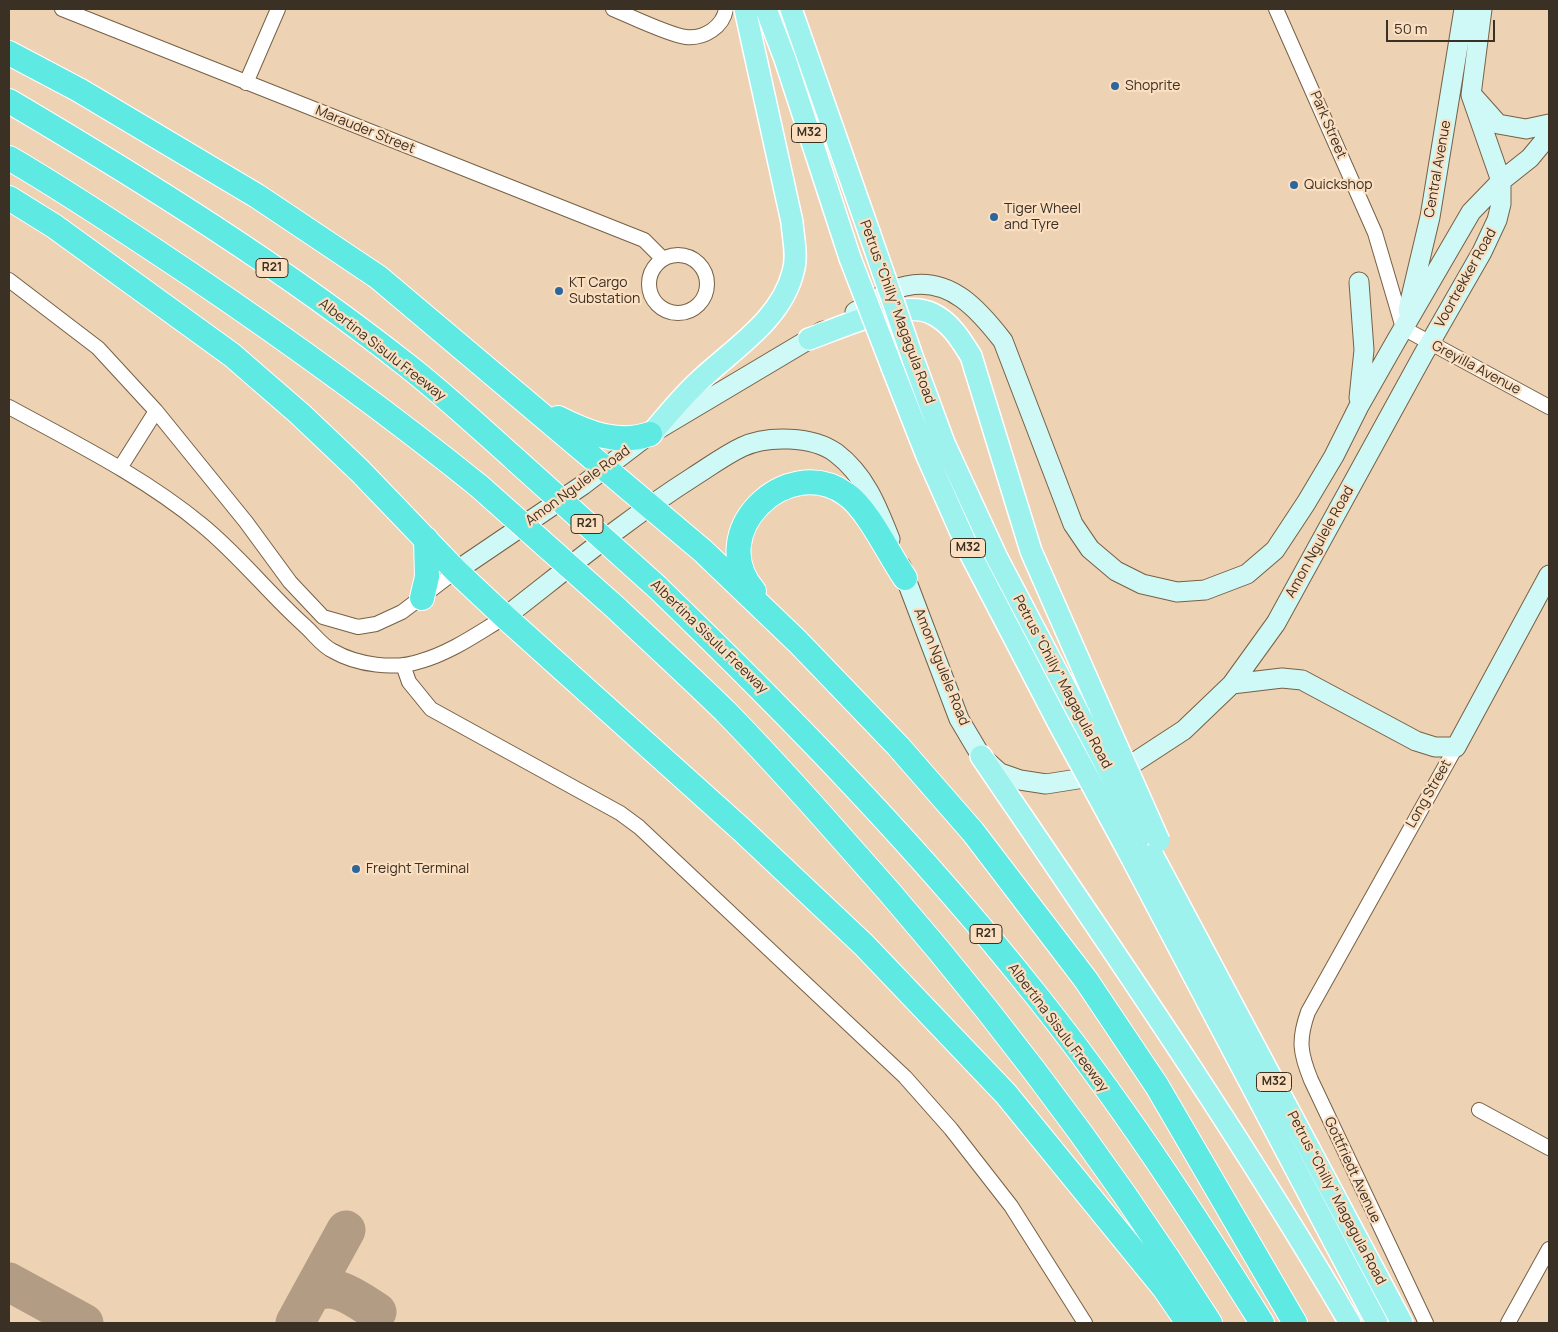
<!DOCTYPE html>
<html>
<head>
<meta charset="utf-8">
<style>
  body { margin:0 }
  #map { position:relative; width:1558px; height:1332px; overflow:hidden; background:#edd2b4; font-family:Manrope,sans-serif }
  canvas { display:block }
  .frame { position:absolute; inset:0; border:10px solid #3a3024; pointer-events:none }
  .scale { position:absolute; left:1386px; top:20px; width:109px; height:22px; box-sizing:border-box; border:2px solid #3a3024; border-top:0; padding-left:6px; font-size:15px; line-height:18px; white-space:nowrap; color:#3a3024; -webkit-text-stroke:4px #fbdfc0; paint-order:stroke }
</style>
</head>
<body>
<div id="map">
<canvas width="1558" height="1332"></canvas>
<div class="frame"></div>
<div class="scale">50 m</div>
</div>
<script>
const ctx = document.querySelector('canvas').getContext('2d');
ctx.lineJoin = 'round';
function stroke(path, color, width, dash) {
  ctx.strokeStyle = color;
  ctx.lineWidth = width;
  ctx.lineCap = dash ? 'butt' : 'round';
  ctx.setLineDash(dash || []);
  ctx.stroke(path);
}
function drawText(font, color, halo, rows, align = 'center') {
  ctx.font = font + ' Manrope,sans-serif';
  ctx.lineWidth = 4.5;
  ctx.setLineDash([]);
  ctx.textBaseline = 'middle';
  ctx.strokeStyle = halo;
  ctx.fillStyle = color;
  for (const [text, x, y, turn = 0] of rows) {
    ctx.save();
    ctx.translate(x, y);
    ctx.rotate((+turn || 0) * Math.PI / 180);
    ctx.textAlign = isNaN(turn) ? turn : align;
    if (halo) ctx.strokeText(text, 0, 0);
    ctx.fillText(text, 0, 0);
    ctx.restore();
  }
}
stroke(new Path2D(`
  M 9,1282 L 84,1323
  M 311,1294 C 333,1279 358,1300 377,1312
  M 295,1323 L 346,1230`), '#b29c84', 39);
const street = new Path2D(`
  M 62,9 L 644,240 L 663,259
  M 613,9 C 630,16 669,35 686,37 C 704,39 723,27 726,9
  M 1276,9 L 1375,233 L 1403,328 L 1549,407
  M 246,83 L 278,9
  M649 284a29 29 0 1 1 58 0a29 29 0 1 1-58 0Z
  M 9,280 L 98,348 L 156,411 L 246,522 L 290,582 L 323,617 L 358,627 L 376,624 L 402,612 L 456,571
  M 9,407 C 75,443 144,477 202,525 C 240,556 269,594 305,626 C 314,634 322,646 333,651 C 357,665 395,670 421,661 C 452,652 478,633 505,617
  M 120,468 L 156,411
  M 403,665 L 409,682 L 431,709 L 620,813 L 639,827 L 905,1077 L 951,1129 L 1011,1206 L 1085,1323
  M 1479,1110 L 1549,1148
  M 1426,1323 L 1311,1080 C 1300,1053 1298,1040 1308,1012 L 1456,747
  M 1508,1323 L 1549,1249`);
const secondary = new Path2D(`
  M 1474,97 L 1498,124 L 1526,129 L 1549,124
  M 1359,282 L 1364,350 L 1359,398
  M 1408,310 L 1430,217 L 1464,9
  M 855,312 C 870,303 889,289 906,286 C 950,276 979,310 1003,341 L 1073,524 L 1090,549 L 1116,571 L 1142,584 L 1177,592 L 1205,590 L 1247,574 L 1275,550 L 1306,503 L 1334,456 L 1359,406 L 1396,341 L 1471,212 L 1501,181 L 1530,158 L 1549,135
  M 901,566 L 959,719 L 981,756 L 1000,773 L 1020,780 L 1046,784 L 1084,778 L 1135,762 L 1184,730 L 1232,684 L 1276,623 L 1423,355 L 1482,252 L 1497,220 L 1501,204 L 1501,181 L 1471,95 L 1482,9
  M 456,571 L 583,485 L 650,434 L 823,331
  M 505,617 C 567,569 627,519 693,477 C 709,467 725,455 742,447 C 767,435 813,436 836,453 C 865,475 877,506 890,539
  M 1232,684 L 1282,678 L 1302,680 L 1416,741 L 1435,747 L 1456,747 L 1549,575`);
const primary = new Path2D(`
  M 766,9 L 785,59 L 850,258
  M 791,9 L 869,232
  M 809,339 C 840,328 902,298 933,314 C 951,323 961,340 971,356 L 1031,551 L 1100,708
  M 913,359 L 944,443 L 997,558 L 1079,714
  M 892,367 L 927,456 L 971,555 L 1058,722
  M 651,434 C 666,417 680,399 697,383 C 731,350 781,321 793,272 C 798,256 793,238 792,222 L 745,9
  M 981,756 C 1108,943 1236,1128 1350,1323
  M 1145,841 L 1402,1323
  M 1127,849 L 1377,1323`);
const highway = new Path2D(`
  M 9,53 L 79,90 L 257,196 L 378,277 L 703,551 L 798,642 L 898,746 L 973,832 L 1086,980 L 1157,1086 L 1295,1323
  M 9,101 C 146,182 284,268 409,367 C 446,396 481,429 517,461
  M 9,158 C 71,194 130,234 190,274 C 289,341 386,411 479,486
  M 9,198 L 54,226 L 232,355 L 300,414 L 360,471 L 456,571 L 505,617 L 742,830 L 864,945 L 1006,1094 L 1164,1288 L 1188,1323
  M 558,418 C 588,433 617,445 650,434
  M 657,587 C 791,717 920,849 1036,995 C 1119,1099 1192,1211 1262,1323
  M 754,591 C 704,533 786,452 846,494 C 868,509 889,555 905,578
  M 422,598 L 427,577 L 426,539
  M 616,608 C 652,642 689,676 725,711 C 764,751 802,793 839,835 C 977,988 1100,1150 1210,1323`);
stroke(street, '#776044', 16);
stroke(secondary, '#776044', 21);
stroke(primary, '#fff', 24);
stroke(highway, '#fff', 26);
stroke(street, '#fff', 14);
stroke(secondary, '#cff9f7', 19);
stroke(primary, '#9ef2ee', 21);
stroke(highway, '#5eeae3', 24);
const primaryBridge = new Path2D(`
  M 869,232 L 913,359
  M 850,258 L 892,367
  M 1100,708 L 1159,841
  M 1079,714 L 1142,835
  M 1058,722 L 1127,849`);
const highwayBridge = new Path2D(`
  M 517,461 L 657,587
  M 479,486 L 616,608`);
stroke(primaryBridge, '#fff', 24, []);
stroke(highwayBridge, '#fff', 26, []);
stroke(primaryBridge, '#9ef2ee', 21);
stroke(highwayBridge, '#5eeae3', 24);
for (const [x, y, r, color] of [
  [1115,86,5,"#2c669d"],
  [1294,185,5,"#2c669d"],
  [994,217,5,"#2c669d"],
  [559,291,5,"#2c669d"],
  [356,869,5,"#2c669d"]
]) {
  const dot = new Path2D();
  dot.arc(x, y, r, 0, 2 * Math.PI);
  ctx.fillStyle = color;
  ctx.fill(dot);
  stroke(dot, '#fbdfc0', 2);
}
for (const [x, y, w] of [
  [809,133,35],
  [272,268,32],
  [587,524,32],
  [968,548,35],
  [986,934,32],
  [1274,1082,35]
]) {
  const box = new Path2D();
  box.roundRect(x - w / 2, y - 9.5, w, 19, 4);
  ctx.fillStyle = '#fbdfc0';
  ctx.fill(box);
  stroke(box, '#3a3024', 1);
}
drawText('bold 12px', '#3a3024', null, [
  ["M32",809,133],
  ["R21",272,268],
  ["R21",587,524],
  ["M32",968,548],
  ["R21",986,934],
  ["M32",1274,1082]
]);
drawText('14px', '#3a3024', '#fbdfc0', [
  ["Shoprite",1125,86],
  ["Quickshop",1304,185],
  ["Tiger Wheel",1004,209],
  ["and Tyre",1004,225],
  ["KT Cargo",569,283],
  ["Substation",569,299],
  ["Freight Terminal",366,869]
], 'left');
drawText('14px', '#3a3024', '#fbdfc0', [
  ["Park Street",1328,125,67],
  ["Marauder Street",365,130,22],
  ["Central Avenue",1438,169,-80],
  ["Voortrekker Road",1466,278,-61],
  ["Petrus “Chilly” Magagula Road",897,312,70],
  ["Albertina Sisulu Freeway",382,350,38],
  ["Greyilla Avenue",1476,368,28],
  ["Amon Ngulele Road",578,486,-36],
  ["Amon Ngulele Road",1320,542,-61],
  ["Albertina Sisulu Freeway",709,637,44],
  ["Amon Ngulele Road",941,667,68],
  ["Petrus “Chilly” Magagula Road",1062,682,62],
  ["Long Street",1429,794,-60],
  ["Albertina Sisulu Freeway",1058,1028,53],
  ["Gottfriedt Avenue",1352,1170,65],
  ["Petrus “Chilly” Magagula Road",1336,1198,62]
]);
</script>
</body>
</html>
